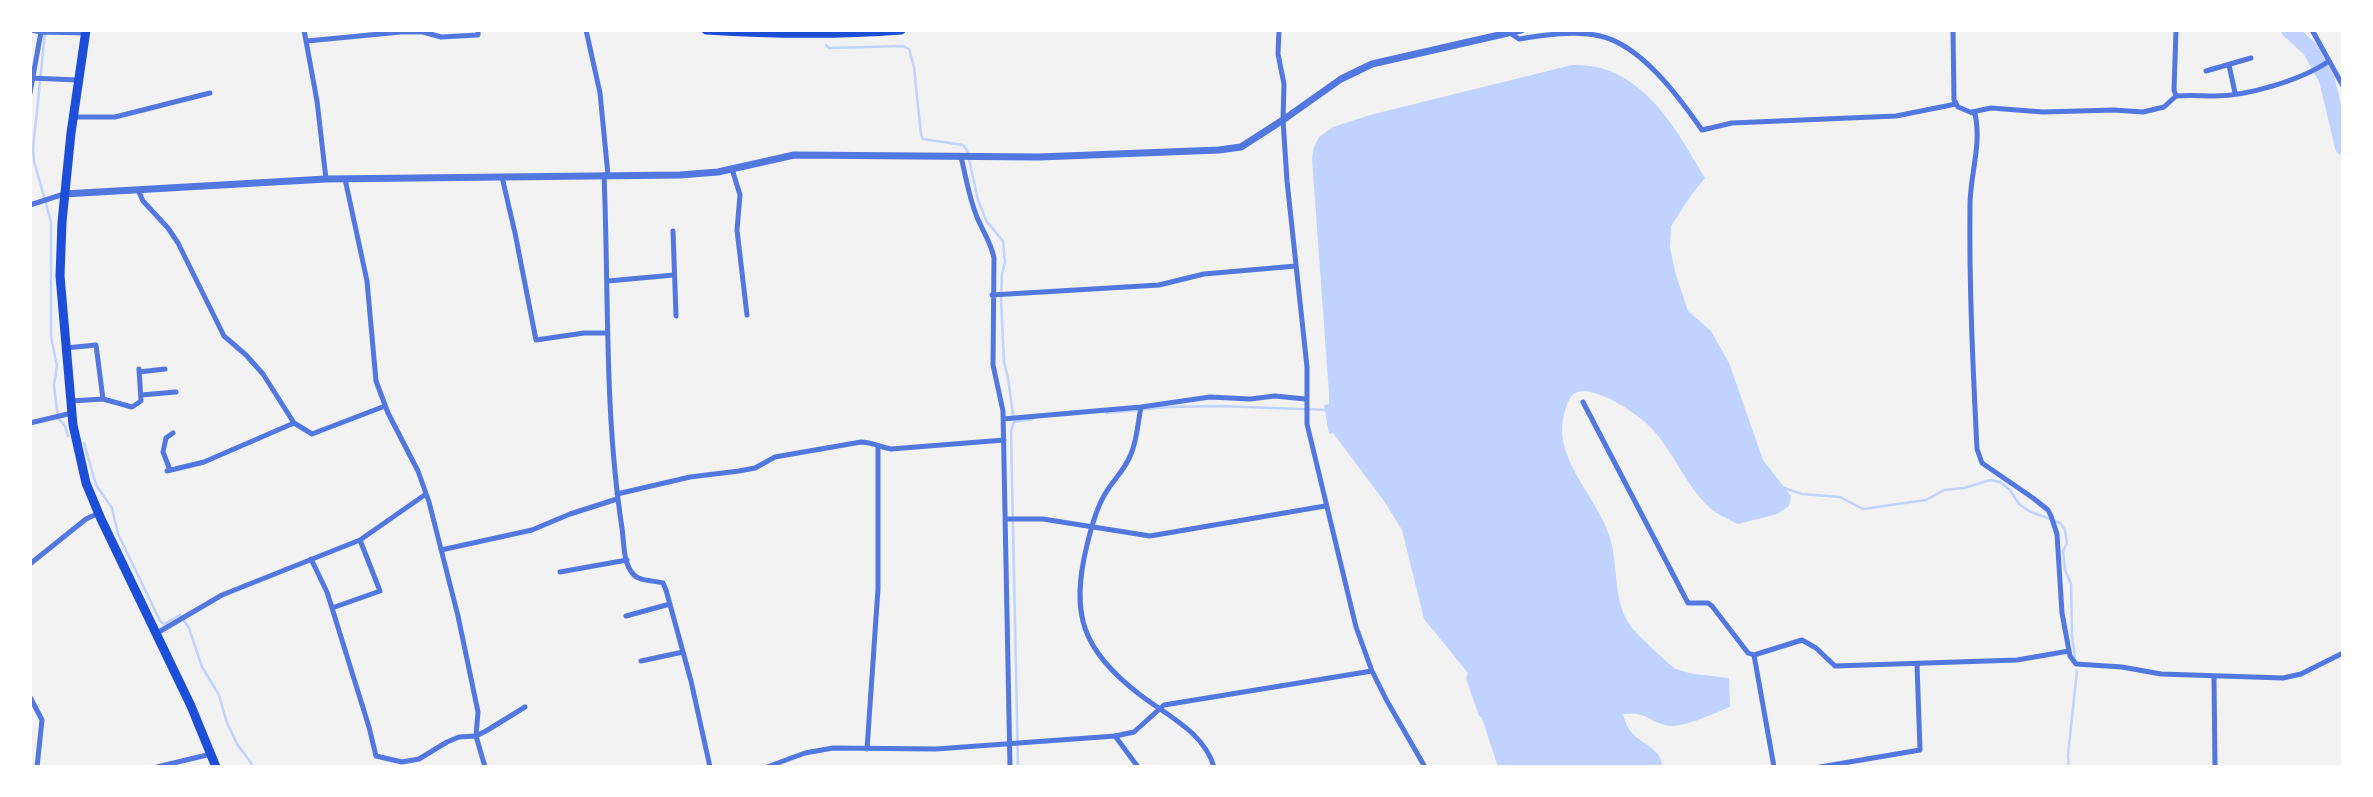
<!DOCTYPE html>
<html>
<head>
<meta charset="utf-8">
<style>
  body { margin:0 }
  #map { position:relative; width:2373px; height:797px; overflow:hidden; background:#f2f2f2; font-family:Roboto,sans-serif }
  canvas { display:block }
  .frame { position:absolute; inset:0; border:32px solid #fff; pointer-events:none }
</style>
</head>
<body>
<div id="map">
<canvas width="2373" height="797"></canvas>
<div class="frame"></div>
</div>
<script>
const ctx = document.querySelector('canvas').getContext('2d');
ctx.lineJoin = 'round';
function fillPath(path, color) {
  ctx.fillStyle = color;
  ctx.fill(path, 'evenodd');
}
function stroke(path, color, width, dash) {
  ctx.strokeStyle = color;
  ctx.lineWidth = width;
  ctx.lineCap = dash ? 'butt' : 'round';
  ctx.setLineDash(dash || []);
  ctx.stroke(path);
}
fillPath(new Path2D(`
  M 1572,65 C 1640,62 1675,127 1705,178 L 1692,194 L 1671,226 L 1670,248 L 1676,275 L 1688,311 L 1711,331 L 1729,363 L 1763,460 L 1791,496 L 1789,506 L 1777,514 L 1738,524 C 1729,519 1718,515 1710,508 C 1686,486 1675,455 1654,431 C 1642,416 1594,383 1575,393 C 1569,397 1567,404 1565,411 C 1550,458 1598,496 1610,538 C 1619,568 1612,604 1633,629 C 1639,636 1670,666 1676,669 C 1692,675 1712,676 1729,678 L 1730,707 C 1714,713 1681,730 1665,725 C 1647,720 1644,711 1623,714 C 1630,747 1658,739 1663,767 L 1498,767 L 1482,718 L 1479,716 L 1466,678 L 1468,673 L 1424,619 L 1402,530 L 1384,501 L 1333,433 L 1329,434 L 1324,405 L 1329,404 L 1329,394 L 1312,158 L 1314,147 L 1319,137 L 1333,127 L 1374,114 Z`), '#bfd3fe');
stroke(new Path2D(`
  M 45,33 L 33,149 L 34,161 L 51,222 L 51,337 L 57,366 L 54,385 L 58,418 L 65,426 L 68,436
  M 826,45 L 829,48 L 903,46 L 909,49 L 914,67 L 921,135 L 923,139 L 963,145 L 967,150 L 978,200 L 987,222 L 1003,241 L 1005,262 L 1002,274 L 1001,300 L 1004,362 L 1008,378 L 1014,422 L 1011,431 L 1018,767
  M 1106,413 L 1168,407 L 1220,406 L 1326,410
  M 1014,422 L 1033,419
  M 84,443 L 96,485 L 112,508 L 118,534 L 160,621 L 164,624 L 180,615 L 189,628 L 202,667 L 219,695 L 226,720 L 237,744 L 254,767
  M 1784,488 L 1802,494 L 1840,497 L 1863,509 L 1926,500 L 1944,490 L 1964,488 L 1990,480 L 2000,482 L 2010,490 L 2019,504 L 2029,511 L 2060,523 L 2065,530 L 2067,543 L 2063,551 L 2065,570 L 2071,584 L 2072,636 L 2075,657
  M 2069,767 L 2068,755 L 2077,671`), '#bfd3fe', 2.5);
stroke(new Path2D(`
  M 2289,30 L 2310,49 L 2327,80 L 2343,147`), '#bfd3fe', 16);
stroke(new Path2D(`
  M 304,30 L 317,101 L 326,179
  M 586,30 L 600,93 L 608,175
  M 1279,30 L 1278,54 L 1284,84 L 1283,120 L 1287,181 L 1307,367 L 1307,424 L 1356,627 L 1372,671 L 1387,701 L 1425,767
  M 1953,30 L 1954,100 L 1958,107 L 1975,114 C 1982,144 1970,175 1970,205 C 1969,287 1973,368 1977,449 L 1982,463 L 2033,498 L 2048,510 L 2051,516 L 2057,534 L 2062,613 L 2070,656 L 2076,664 L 2122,667 L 2161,674 L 2283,678 L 2301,674 L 2343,653
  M 2176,30 L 2174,90 L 2176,96
  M 2312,30 L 2343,86
  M 41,32 L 85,33
  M 1510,33 L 1519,39 C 1544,35 1575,30 1600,36 C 1641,45 1679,97 1702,130 L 1732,123 L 1896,116 L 1956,104
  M 307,41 L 401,32 L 423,32 L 441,37 L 478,35 L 478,30
  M 2229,65 L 2235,93
  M 2206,71 L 2251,58
  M 30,78 L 78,80
  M 30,93 L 41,32 L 32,30
  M 1972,112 L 1991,108 L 2043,112 L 2114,110 L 2143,112 L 2164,107 L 2176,96 C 2189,95 2202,96 2215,96 C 2247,96 2302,80 2329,61
  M 73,117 L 115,117 L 210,93
  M 961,157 C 966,177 969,198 977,217 C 983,232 991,242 994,258 L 993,365 L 1003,411 L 1010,767
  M 732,169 L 740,195 L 737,230 L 747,315
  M 604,175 C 609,293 604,411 622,528 C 624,542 623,563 633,574 C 640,582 653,580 663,583 L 666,590 L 691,681 L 710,767
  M 502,177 L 515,233 L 536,340 L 584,333 L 606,333
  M 345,179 L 367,281 L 376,381 L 388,413 L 418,471 L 429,502 L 458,616 L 478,712 L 476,736 L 485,767
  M 138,190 L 143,201 L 168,228 L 178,243 L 224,336 L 246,355 L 263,374 L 294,423
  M 30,205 L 64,194
  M 673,231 L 676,316
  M 608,281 L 674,275
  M 992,295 L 1159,285 L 1204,274 L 1296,266
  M 66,348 L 96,345 L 103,399 L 132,407 L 141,401 L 139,369
  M 139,372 L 165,369
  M 141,395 L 176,392
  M 71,401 L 103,399
  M 1583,402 L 1688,603 L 1708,603 L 1712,606 L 1748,653 L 1754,655 L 1774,767
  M 1141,407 C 1138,422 1137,440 1131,454 C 1125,470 1113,480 1105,494 C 1096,509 1091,528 1087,545 C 1070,614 1082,650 1139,694 C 1166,715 1204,732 1214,767
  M 1003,419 L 1141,407 L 1210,397 L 1250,399 L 1275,396 L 1305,399
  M 30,423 L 72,413
  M 170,470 L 163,452 L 166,438 L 173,433
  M 167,471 L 204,462 L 294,423 L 312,434 L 385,406
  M 617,494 L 690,477 L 739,471 L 755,468 L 775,457 L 861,442 C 872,442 880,447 891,449 L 1004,440
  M 1005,519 L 1043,519 L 1150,536 L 1325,506
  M 441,550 L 532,530 L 570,514 L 617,499
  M 311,559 L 327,592 L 369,727 L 376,756 L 402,762 L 419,759 L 447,742 L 459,737 L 476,736 L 486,731 L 525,707
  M 30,564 L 86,519 L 99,513
  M 560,572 L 627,560
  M 332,608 L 380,591 L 360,540
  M 626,616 L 670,604
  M 157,633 L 222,595 L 360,540 L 426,494
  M 1754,655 L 1802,640 L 1816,648 L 1835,666 L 2017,660 L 2069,651
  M 641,661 L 683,652
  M 2214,677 L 2215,767
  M 30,697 L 42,720 L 37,767
  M 1115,736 L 1138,767
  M 867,749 L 878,589 L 878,446
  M 157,767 L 211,754
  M 767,767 L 805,753 L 833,748 L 936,749 L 1115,736 L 1134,732 L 1164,705 L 1372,671
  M 1820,767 L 1920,750 L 1917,664`), '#5277de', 5);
stroke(new Path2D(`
  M 64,194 L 326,179 L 680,175 L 718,172 L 794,155 L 1039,157 L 1219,150 L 1241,147 L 1283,120 L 1341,79 L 1372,64 L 1521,30`), '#5277de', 7);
stroke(new Path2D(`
  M 86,30 L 71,133 L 62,222 L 60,276 L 73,425 L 86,483 L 101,519 L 191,706 L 216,767
  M 706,30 C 771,34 836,35 901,30`), '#1d4ed8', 9);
</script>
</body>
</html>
